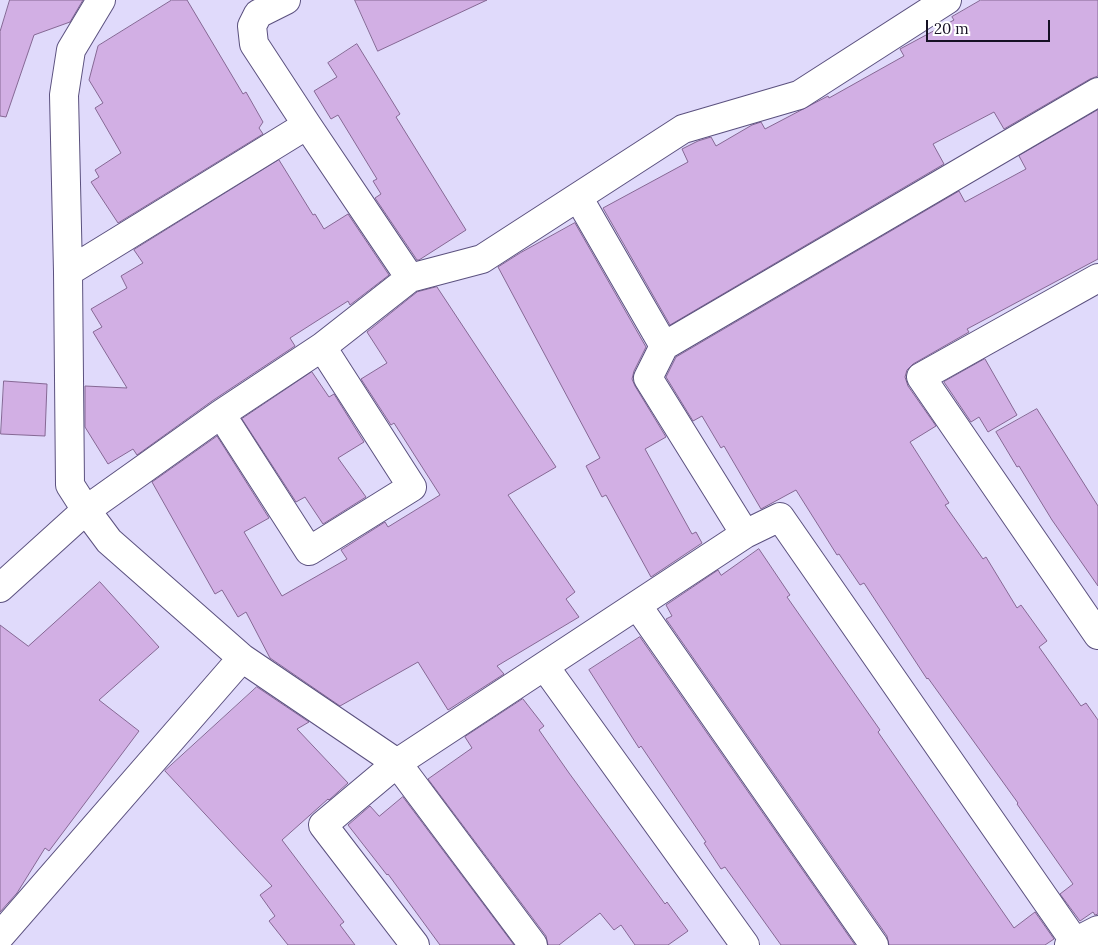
<!DOCTYPE html>
<html>
<head>
<meta charset="utf-8">
<style>
  body { margin:0 }
  #map { position:relative; width:1098px; height:945px; overflow:hidden; background:#e0dafb; font-family:Lora,serif }
  canvas { display:block }
  .scale { position:absolute; left:926px; top:20px; width:124px; height:22px; box-sizing:border-box; border:2px solid #161124; border-top:0; padding-left:6px; font-size:15px; line-height:18px; white-space:nowrap; color:#161124; -webkit-text-stroke:4px #fff; paint-order:stroke }
</style>
</head>
<body>
<div id="map">
<canvas width="1098" height="945"></canvas>
<div class="scale">20 m</div>
</div>
<script>
const ctx = document.querySelector('canvas').getContext('2d');
ctx.lineJoin = 'round';
function fillPath(path, color) {
  ctx.fillStyle = color;
  ctx.fill(path, 'evenodd');
}
function stroke(path, color, width, dash) {
  ctx.strokeStyle = color;
  ctx.lineWidth = width;
  ctx.lineCap = dash ? 'butt' : 'round';
  ctx.setLineDash(dash || []);
  ctx.stroke(path);
}
const building = new Path2D(`
  M 10,0 L 83,0 L 70,22 L 34,35 L 6,117 L 0,116 L 0,32 Z
  M 172,0 L 187,0 L 243,94 L 246,92 L 263,122 L 259,128 L 263,134 L 118,223 L 91,182 L 99,177 L 95,170 L 121,153 L 95,108 L 103,103 L 89,80 L 98,46 Z
  M 355,0 L 487,0 L 378,51 Z
  M 981,0 L 1098,0 L 1098,76 L 1090,79 L 1004,129 L 994,112 L 933,144 L 944,164 L 670,325 L 603,208 L 688,162 L 682,149 L 698,141 L 711,137 L 716,146 L 752,125 L 761,122 L 765,129 L 828,96 L 829,98 L 904,56 L 900,49 L 954,20 L 952,17 Z
  M 357,44 L 400,114 L 396,117 L 466,230 L 419,260 L 417,260 L 375,198 L 381,194 L 373,181 L 377,179 L 338,115 L 331,119 L 314,91 L 337,77 L 328,63 Z
  M 1098,110 L 1098,259 L 967,329 L 969,332 L 913,364 L 907,370 L 905,377 L 908,386 L 936,426 L 910,442 L 949,503 L 945,505 L 983,559 L 986,557 L 1017,608 L 1021,605 L 1047,641 L 1039,647 L 1081,706 L 1086,703 L 1098,720 L 1098,914 L 1095,915 L 1093,912 L 1080,921 L 1060,894 L 1073,884 L 1017,804 L 1018,803 L 928,678 L 927,679 L 864,583 L 860,585 L 839,554 L 837,555 L 796,490 L 761,509 L 724,446 L 721,448 L 702,416 L 693,421 L 666,377 L 676,357 L 959,191 L 965,202 L 1026,169 L 1019,156 Z
  M 279,160 L 313,215 L 315,214 L 324,229 L 348,214 L 389,275 L 350,305 L 348,301 L 290,338 L 295,346 L 212,401 L 137,455 L 133,449 L 108,464 L 85,427 L 85,386 L 127,388 L 93,332 L 102,327 L 91,309 L 127,288 L 121,276 L 143,263 L 134,250 Z
  M 575,223 L 646,347 L 634,371 L 632,379 L 635,386 L 666,437 L 645,449 L 692,534 L 696,532 L 702,543 L 651,577 L 606,495 L 602,497 L 586,466 L 600,458 L 498,267 L 520,253 Z
  M 437,287 L 556,467 L 508,495 L 575,592 L 566,599 L 579,617 L 497,666 L 504,674 L 448,710 L 418,662 L 340,706 L 270,658 L 246,612 L 238,617 L 222,590 L 215,594 L 152,482 L 217,436 L 269,518 L 244,532 L 282,596 L 347,559 L 341,550 L 385,522 L 388,527 L 440,495 L 394,423 L 391,425 L 361,379 L 387,363 L 367,332 L 417,292 Z
  M 985,359 L 1017,415 L 988,432 L 979,417 L 971,422 L 944,382 Z
  M 312,372 L 329,397 L 334,394 L 364,442 L 338,458 L 366,497 L 323,524 L 305,497 L 296,502 L 242,419 Z
  M 4,381 L 47,384 L 45,436 L 1,434 Z
  M 1037,409 L 1098,506 L 1098,586 L 1052,520 L 1019,466 L 1017,467 L 996,432 Z
  M 759,549 L 790,595 L 787,597 L 880,730 L 878,732 L 1014,928 L 1035,912 L 1054,939 L 1045,945 L 889,945 L 887,936 L 666,619 L 672,616 L 666,605 L 718,570 L 721,575 Z
  M 100,582 L 159,647 L 99,700 L 139,731 L 49,851 L 45,848 L 17,893 L 0,912 L 0,625 L 28,646 Z
  M 640,637 L 855,945 L 781,945 L 725,867 L 721,869 L 704,843 L 706,842 L 641,746 L 639,748 L 589,670 Z
  M 257,687 L 309,722 L 297,729 L 348,783 L 329,800 L 328,799 L 282,840 L 344,922 L 340,925 L 355,945 L 288,945 L 269,921 L 275,916 L 260,895 L 272,886 L 165,771 Z
  M 523,699 L 544,726 L 539,730 L 569,773 L 665,904 L 667,902 L 688,931 L 668,945 L 635,945 L 621,925 L 614,930 L 600,913 L 559,945 L 548,945 L 546,936 L 428,779 L 472,748 L 465,737 Z
  M 403,797 L 514,945 L 440,945 L 388,874 L 387,875 L 348,825 L 370,806 L 379,816 Z`);
fillPath(building, '#d2afe4');
stroke(building, '#856894', 1);
const minor = new Path2D(`
  M 286,0 L 258,14 L 252,26 L 254,44 L 307,125 L 410,278
  M 578,197 L 664,346 L 648,378 L 745,534
  M 68,272 L 307,125
  M 1098,278 L 921,377 L 1098,635
  M 664,346 L 1098,92
  M 221,414 L 309,551 L 412,487 L 322,347
  M 0,588 L 86,510 L 70,485 L 68,272 L 64,95 L 71,50 L 101,0
  M 637,605 L 874,945
  M 242,658 L 109,541 L 86,510 L 221,414 L 322,347 L 410,278 L 482,259 L 683,129 L 799,95 L 947,0
  M 545,667 L 745,945
  M 0,936 L 242,658 L 397,763 L 533,945
  M 415,945 L 323,825 L 397,763 L 745,534 L 780,517 L 1077,945
  M 1069,945 L 1098,930`);
stroke(minor, '#5b517f', 30);
stroke(minor, '#fff', 28);
</script>
</body>
</html>
